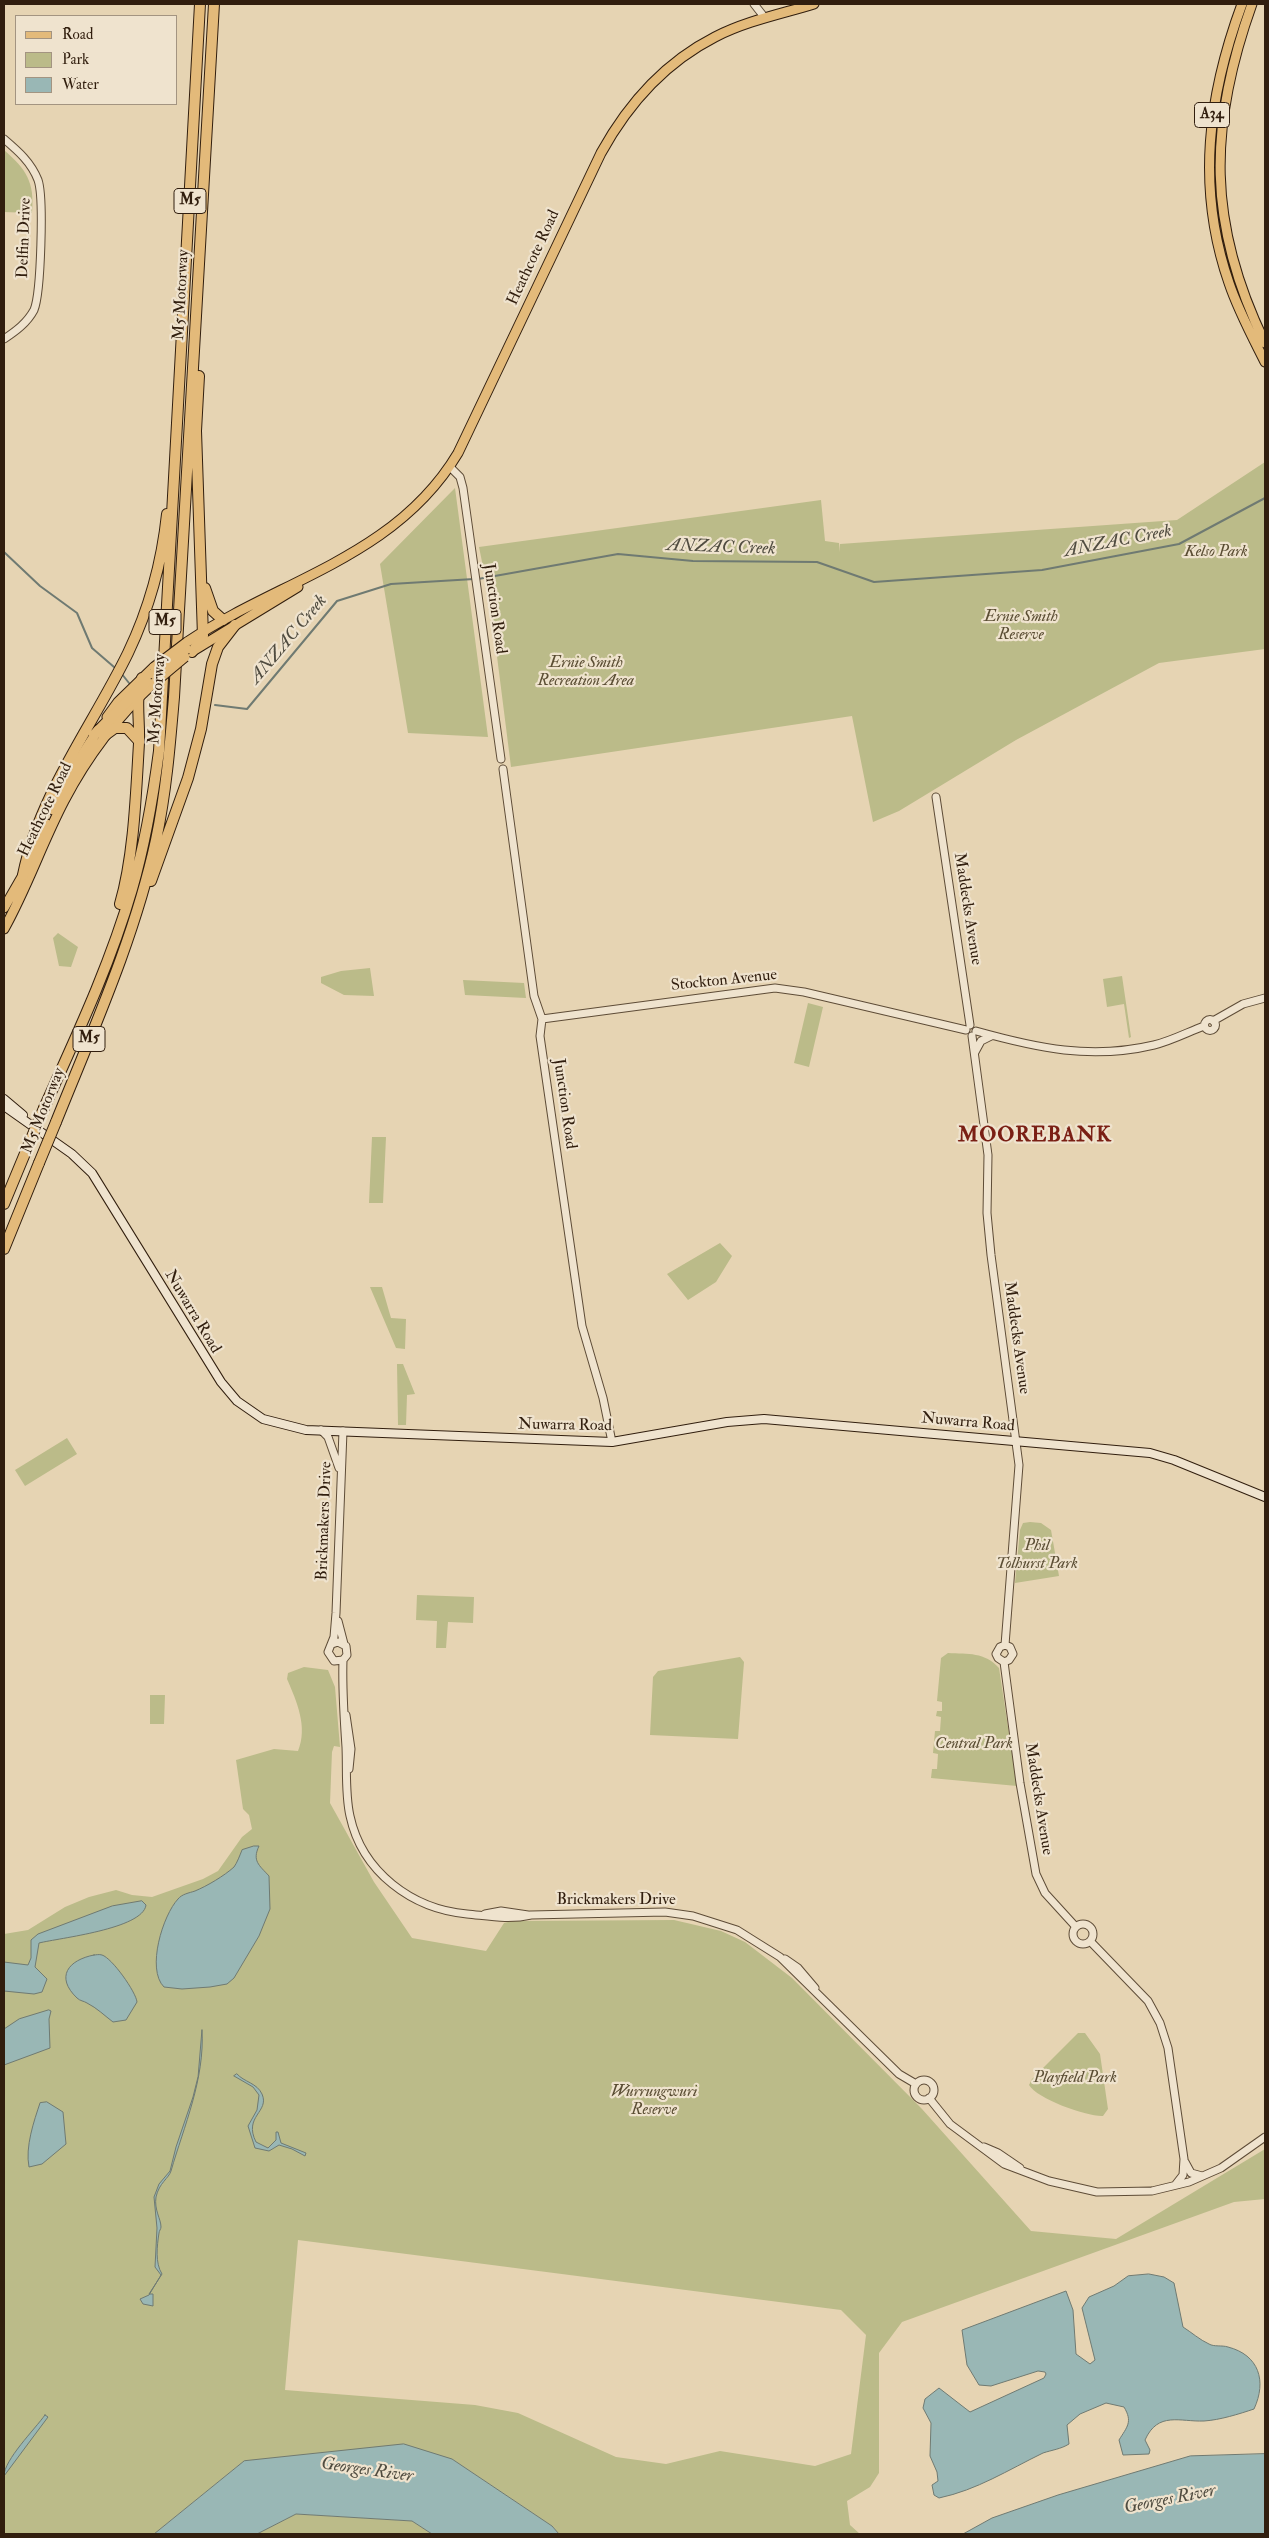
<!DOCTYPE html>
<html>
<head>
<meta charset="utf-8">
<style>
  body { margin:0 }
  #map { position:relative; width:1269px; height:2538px; overflow:hidden; background:#e6d4b3; font-family:"IM FELL Double Pica",serif }
  canvas { display:block }
  .frame { position:absolute; inset:0; border:5px solid #311e0e; pointer-events:none }
  .legend { position:absolute; left:15px; top:15px; width:162px; height:90px; box-sizing:border-box; background:#efe3ce; border:1px solid #a39481; margin:0; padding:6px 9px; list-style:none; font-size:15px; color:#311e0e }
  .legend li { display:flex; align-items:center; gap:10px; height:25px }
  .legend b { width:25px; border:1px solid #a39481 }
</style>
</head>
<body>
<div id="map">
<canvas width="1269" height="2538"></canvas>
<div class="frame"></div>
<ul class="legend">
<li><b style="height:6px;background:#e3ba7a"></b>Road</li>
<li><b style="height:14px;background:#bbbb89"></b>Park</li>
<li><b style="height:14px;background:#99b7b5"></b>Water</li>
</ul>
</div>
<script>
const ctx = document.querySelector('canvas').getContext('2d');
ctx.lineJoin = 'round';
function fillPath(path, color) {
  ctx.fillStyle = color;
  ctx.fill(path, 'evenodd');
}
function stroke(path, color, width, dash) {
  ctx.strokeStyle = color;
  ctx.lineWidth = width;
  ctx.lineCap = dash ? 'butt' : 'round';
  ctx.setLineDash(dash || []);
  ctx.stroke(path);
}
function drawText(font, color, halo, rows, align = 'center') {
  ctx.font = font + ' "IM FELL Double Pica",serif';
  ctx.lineWidth = 4.5;
  ctx.setLineDash([]);
  ctx.textBaseline = 'middle';
  ctx.strokeStyle = halo;
  ctx.fillStyle = color;
  for (const [text, x, y, turn = 0] of rows) {
    ctx.save();
    ctx.translate(x, y);
    ctx.rotate((+turn || 0) * Math.PI / 180);
    ctx.textAlign = isNaN(turn) ? turn : align;
    if (halo) ctx.strokeText(text, 0, 0);
    ctx.fillText(text, 0, 0);
    ctx.restore();
  }
}
fillPath(new Path2D(`
  M 4,150 C 26,169 35,182 32,213 L 4,212 Z
  M 1265,462 L 1265,649 L 1159,663 L 1016,740 L 899,811 L 873,822 L 852,716 L 511,767 L 490,601 L 479,547 L 821,500 L 825,541 L 839,543 L 840,552 L 840,544 L 1177,520 Z
  M 455,488 L 488,737 L 408,733 L 380,564 Z
  M 58,933 L 78,947 L 71,967 L 59,966 L 53,938 Z
  M 370,968 L 374,996 L 344,995 L 321,983 L 321,977 L 341,971 Z
  M 1122,976 L 1131,1037 L 1129,1038 L 1124,1004 L 1107,1007 L 1103,979 Z
  M 463,980 L 524,983 L 526,998 L 465,995 Z
  M 808,1003 L 823,1007 L 809,1067 L 794,1063 Z
  M 372,1137 L 386,1137 L 383,1203 L 369,1203 Z
  M 720,1243 L 732,1256 L 716,1282 L 688,1300 L 667,1274 Z
  M 370,1287 L 382,1287 L 391,1318 L 406,1319 L 405,1349 L 396,1348 Z
  M 397,1364 L 403,1364 L 415,1394 L 407,1395 L 406,1425 L 398,1425 Z
  M 67,1438 L 77,1454 L 25,1486 L 15,1470 Z
  M 1030,1522 L 1041,1523 L 1051,1530 L 1059,1576 L 1015,1583 L 1020,1530 L 1023,1523 Z
  M 417,1595 L 474,1597 L 473,1623 L 448,1622 L 446,1648 L 436,1648 L 437,1621 L 416,1620 Z
  M 948,1653 C 968,1654 985,1652 999,1668 L 1017,1786 L 931,1778 L 932,1769 L 937,1769 L 938,1754 L 933,1753 L 935,1731 L 940,1731 L 941,1717 L 936,1716 L 937,1711 L 942,1711 L 942,1702 L 937,1701 L 941,1658 Z
  M 740,1657 L 744,1662 L 738,1739 L 650,1735 L 653,1677 L 658,1671 Z
  M 304,1667 L 328,1670 L 335,1687 L 340,1747 L 334,1746 L 332,1752 L 330,1803 L 374,1882 L 412,1938 L 486,1951 L 504,1923 L 512,1921 L 674,1920 L 721,1931 L 745,1942 L 792,1978 L 922,2109 L 1031,2231 L 1116,2239 L 1265,2149 L 1265,2199 L 1234,2202 L 902,2322 L 879,2353 L 879,2473 L 870,2487 L 847,2501 L 850,2525 L 860,2534 L 559,2534 L 552,2526 L 452,2459 L 244,2461 L 154,2534 L 4,2534 L 4,1934 L 28,1930 L 65,1907 L 89,1897 L 116,1890 L 132,1895 L 152,1897 L 203,1879 L 218,1871 L 242,1837 L 252,1829 L 249,1815 L 243,1809 L 236,1760 L 274,1749 L 298,1751 C 308,1727 297,1702 287,1679 L 288,1673 ZM 298,2240 L 841,2310 L 866,2335 L 851,2454 L 815,2466 L 720,2451 L 666,2464 L 616,2457 L 518,2413 L 475,2405 L 285,2390 Z
  M 150,1695 L 165,1695 L 164,1724 L 150,1724 Z
  M 1078,2033 L 1085,2033 L 1100,2054 L 1108,2109 L 1103,2116 C 1088,2117 1037,2099 1029,2085 L 1032,2079 Z
  M 296,2514 L 412,2521 L 432,2534 L 257,2534 Z`), '#bbbb89');
const water = new Path2D(`
  M 254,1846 L 259,1846 C 252,1861 259,1865 269,1876 L 270,1909 L 259,1936 L 234,1978 L 227,1984 L 210,1987 L 182,1989 L 164,1987 C 146,1969 163,1915 178,1899 C 182,1894 189,1893 195,1891 C 207,1886 224,1876 234,1867 C 237,1863 240,1855 242,1850 Z
  M 142,1901 L 146,1905 C 143,1929 59,1938 39,1943 L 35,1967 L 47,1979 L 42,1992 L 34,1994 L 4,1991 L 4,1962 L 28,1965 L 31,1958 L 31,1940 L 38,1934 L 112,1906 Z
  M 94,1955 C 96,1955 99,1954 102,1955 C 112,1958 136,1992 137,2002 L 126,2020 L 113,2022 C 105,2016 97,2008 87,2003 C 84,2001 80,2001 77,1998 C 55,1977 68,1960 94,1955 Z
  M 49,2010 L 51,2011 L 49,2019 L 50,2048 L 4,2065 L 4,2029 L 19,2019 Z
  M 202,2030 C 205,2079 184,2126 171,2171 C 169,2178 159,2183 156,2197 C 154,2210 161,2219 161,2227 C 161,2229 159,2231 159,2233 C 157,2246 155,2263 162,2274 L 149,2294 L 153,2294 L 153,2306 L 143,2304 L 140,2299 L 149,2295 L 161,2275 L 155,2267 L 157,2228 L 154,2197 L 159,2184 L 170,2171 L 176,2147 L 193,2097 L 198,2077 Z
  M 237,2074 C 244,2082 257,2083 262,2094 C 270,2112 243,2116 256,2142 L 268,2148 L 276,2140 L 276,2132 L 278,2132 L 281,2143 L 306,2153 L 305,2156 L 292,2149 L 279,2145 L 269,2151 L 255,2148 L 248,2126 L 257,2110 L 259,2095 L 253,2087 L 234,2076 Z
  M 47,2102 L 63,2112 L 66,2144 L 42,2164 L 29,2167 C 25,2147 34,2121 40,2103 Z
  M 1149,2274 L 1164,2277 L 1174,2283 L 1183,2327 C 1191,2332 1200,2340 1209,2344 C 1214,2347 1222,2345 1228,2347 C 1259,2355 1267,2381 1254,2409 C 1239,2414 1220,2420 1204,2421 C 1180,2422 1158,2411 1145,2440 L 1150,2450 L 1149,2454 L 1123,2455 L 1119,2440 C 1127,2427 1133,2422 1124,2407 L 1106,2403 L 1080,2414 L 1067,2425 L 1069,2444 C 1061,2449 1052,2450 1043,2453 C 1008,2470 977,2490 939,2498 L 934,2495 L 932,2485 L 938,2481 L 937,2472 L 930,2456 L 931,2423 L 923,2408 L 925,2399 L 939,2388 L 970,2412 L 1044,2378 L 1046,2374 L 1045,2372 L 1038,2371 L 991,2386 L 979,2385 L 967,2365 L 962,2330 L 1066,2291 L 1073,2310 L 1076,2354 L 1090,2364 L 1095,2360 L 1082,2308 L 1089,2297 L 1114,2286 L 1128,2276 Z
  M 45,2415 L 48,2417 L 4,2476 C 4,2460 35,2429 45,2415 Z
  M 404,2444 L 452,2459 L 552,2526 L 559,2534 L 432,2534 L 412,2521 L 296,2514 L 257,2534 L 154,2534 L 244,2461 Z
  M 1265,2454 L 1265,2534 L 963,2534 L 992,2518 L 1058,2495 L 1190,2456 Z`);
fillPath(water, '#99b7b5');
stroke(water, '#6f7a72', 1);
stroke(new Path2D(`
  M 4,552 L 40,586 L 77,613 L 92,648 L 114,667
  M 478,579 L 618,554 L 693,561 L 817,562 L 874,582 L 1042,570 L 1179,544 L 1265,498
  M 121,673 L 129,683
  M 215,705 L 247,709 L 337,601 L 391,584 L 474,579`), '#6f7a72', 2);
const tertiary = new Path2D(`
  M 754,4 L 765,18
  M 4,139 C 18,151 31,162 38,180 C 44,197 41,293 34,310 C 27,323 16,331 4,339
  M 450,467 L 460,477 L 463,488 L 501,759
  M 503,769 L 534,996 L 542,1019 L 540,1036 L 582,1326 L 603,1398 L 612,1442
  M 936,797 L 970,1025
  M 542,1019 L 775,988 L 804,992 L 966,1030
  M1204.5 1025a5.5 5.5 0 1 1 11 0a5.5 5.5 0 1 1-11 0Z
  M 1213,1021 L 1243,1004 L 1265,998
  M 976,1031 C 1037,1048 1091,1060 1154,1045 C 1171,1041 1188,1032 1204,1026
  M 972,1036 L 988,1155 L 987,1213 L 991,1255 L 1019,1465 L 1005,1645
  M 975,1052 L 981,1041 L 991,1036
  M 321,1430 L 328,1437 L 339,1468
  M 338,1621 L 344,1644
  M 332,1644 L 338,1642 L 346,1646 L 347,1655 L 343,1660 L 334,1661 L 328,1652 L 334,1637 L 336,1613 L 343,1431
  M 343,1660 C 342,1689 344,1718 346,1747 C 347,1770 345,1794 350,1816 C 362,1872 412,1909 467,1914 C 489,1916 509,1920 531,1915 L 665,1912 L 693,1916 L 737,1930 L 780,1957 L 899,2074 L 916,2084
  M 1004,1662 L 1020,1783 L 1036,1874 L 1045,1893 L 1076,1927
  M 1004,1662 L 998,1658 L 996,1654 L 1000,1647 L 1005,1645
  M 1004,1662 L 1009,1660 L 1013,1654 L 1010,1647 L 1005,1645
  M 346,1715 L 351,1749 L 349,1769
  M 485,1914 L 501,1911 L 528,1915
  M1073 1934a10 10 0 1 1 20 0a10 10 0 1 1-20 0Z
  M 1090,1941 L 1148,2001 L 1160,2023 L 1168,2048 L 1184,2159 L 1183,2175 L 1176,2184
  M 785,1959 L 798,1968 L 815,1988
  M914 2090a10 10 0 1 1 20 0a10 10 0 1 1-20 0Z
  M 929,2098 L 950,2124 L 1004,2164 L 1049,2181 L 1097,2192 L 1152,2191 L 1189,2182 L 1221,2168 L 1265,2137
  M 984,2147 L 998,2153 L 1020,2168
  M 1185,2162 L 1191,2173 L 1202,2176`);
const secondary = new Path2D(`
  M 4,1099 L 23,1115
  M 4,1106 L 72,1154 L 92,1173 L 221,1382 L 237,1401 L 263,1419 L 306,1430 L 612,1442 L 727,1422 L 764,1419 L 1150,1453 L 1174,1460 L 1265,1497`);
const primary = new Path2D(`
  M 187,642 C 281,579 396,557 458,453 L 601,153 C 628,104 664,63 715,37 C 746,21 781,14 814,4
  M 193,651 L 298,587
  M 107,717 L 118,702 L 154,667
  M 53,810 L 74,767 L 98,730
  M 4,908 L 23,875 L 47,824
  M 4,929 C 27,888 42,843 64,801 C 87,757 117,717 154,683`);
const trunk = new Path2D(`
  M 1242,4 C 1208,96 1196,188 1229,283 C 1238,310 1252,336 1265,362
  M 1252,4 C 1208,127 1207,224 1265,343`);
const motorway = new Path2D(`
  M 205,588 L 213,611 L 223,620
  M 192,652 L 203,636 L 196,431 L 199,376
  M 94,735 L 154,674
  M 104,736 L 115,728 L 127,728 L 139,741
  M 23,875 C 39,795 93,725 128,653 C 149,609 162,562 167,514
  M 151,881 L 188,778 L 201,729 L 212,664 L 218,647 L 235,625
  M 120,904 C 134,856 136,793 139,743 C 140,722 135,698 142,678
  M 44,1108 C 76,1037 110,965 132,889 C 145,844 153,797 159,751 L 200,4
  M 56,1122 C 93,1030 135,937 156,840 C 166,793 170,745 174,697 L 214,4
  M 4,1204 L 26,1151
  M 4,1249 L 39,1163`);
stroke(tertiary, '#5e4c37', 9);
stroke(secondary, '#311e0e', 10);
stroke(primary, '#311e0e', 11);
stroke(trunk, '#311e0e', 11);
stroke(motorway, '#311e0e', 12);
stroke(tertiary, '#efe3ce', 7);
stroke(secondary, '#efe3ce', 8);
stroke(primary, '#e3ba7a', 9);
stroke(trunk, '#e3ba7a', 9);
stroke(motorway, '#e3ba7a', 10);
const primaryBridge = new Path2D(`
  M 154,667 L 187,642
  M 154,683 L 185,657`);
const motorwayBridge = new Path2D(`
  M 154,674 L 186,649
  M 26,1151 L 44,1108
  M 39,1163 L 56,1122`);
stroke(primaryBridge, '#311e0e', 11, []);
stroke(motorwayBridge, '#311e0e', 12, []);
stroke(primaryBridge, '#e3ba7a', 9);
stroke(motorwayBridge, '#e3ba7a', 10);
for (const [x, y, w] of [
  [1212,115,35],
  [190,201,32],
  [165,622,32],
  [89,1039,32]
]) {
  const box = new Path2D();
  box.roundRect(x - w / 2, y - 12.5, w, 25, 4);
  ctx.fillStyle = '#efe3ce';
  ctx.fill(box);
  stroke(box, '#311e0e', 1);
}
drawText('bold 15px', '#311e0e', null, [
  ["A34",1212,115],
  ["M5",190,201],
  ["M5",165,622],
  ["M5",89,1039]
]);
drawText('16px', '#311e0e', '#efe3ce', [
  ["Delfin Drive",25,238,-88],
  ["Heathcote Road",534,258,-65],
  ["M5 Motorway",182,295,-87],
  ["Junction Road",494,609,82],
  ["M5 Motorway",158,699,-86],
  ["Heathcote Road",46,810,-64],
  ["Maddecks Avenue",967,909,81],
  ["Stockton Avenue",724,981,-6],
  ["Junction Road",564,1104,82],
  ["M5 Motorway",44,1111,-68],
  ["Nuwarra Road",192,1312,59],
  ["Maddecks Avenue",1016,1338,82],
  ["Nuwarra Road",968,1423,5],
  ["Nuwarra Road",565,1426,1],
  ["Brickmakers Drive",325,1521,-88],
  ["Maddecks Avenue",1038,1799,81],
  ["Brickmakers Drive",616,1901]
]);
drawText('italic 16px', '#5a4d33', '#efe3ce', [
  ["Kelso Park",1216,553],
  ["Ernie Smith",1021,618],
  ["Reserve",1021,636],
  ["Ernie Smith",586,664],
  ["Recreation Area",586,682],
  ["Phil",1037,1547],
  ["Tolhurst Park",1037,1565],
  ["Central Park",974,1745],
  ["Playfield Park",1075,2079],
  ["Wurrungwuri",654,2093],
  ["Reserve",654,2111]
]);
drawText('italic 18px', '#504c40', '#efe3ce', [
  ["ANZAC Creek",1118,542,-11],
  ["ANZAC Creek",721,548,2],
  ["ANZAC Creek",289,640,-50],
  ["Georges River",367,2471,8],
  ["Georges River",1170,2500,-11]
]);
ctx.letterSpacing = '1px';
drawText('bold 21px', '#7a1f14', '#efe3ce', [
  ["MOOREBANK",1035,1136]
]);
ctx.letterSpacing = '0px';
</script>
</body>
</html>
